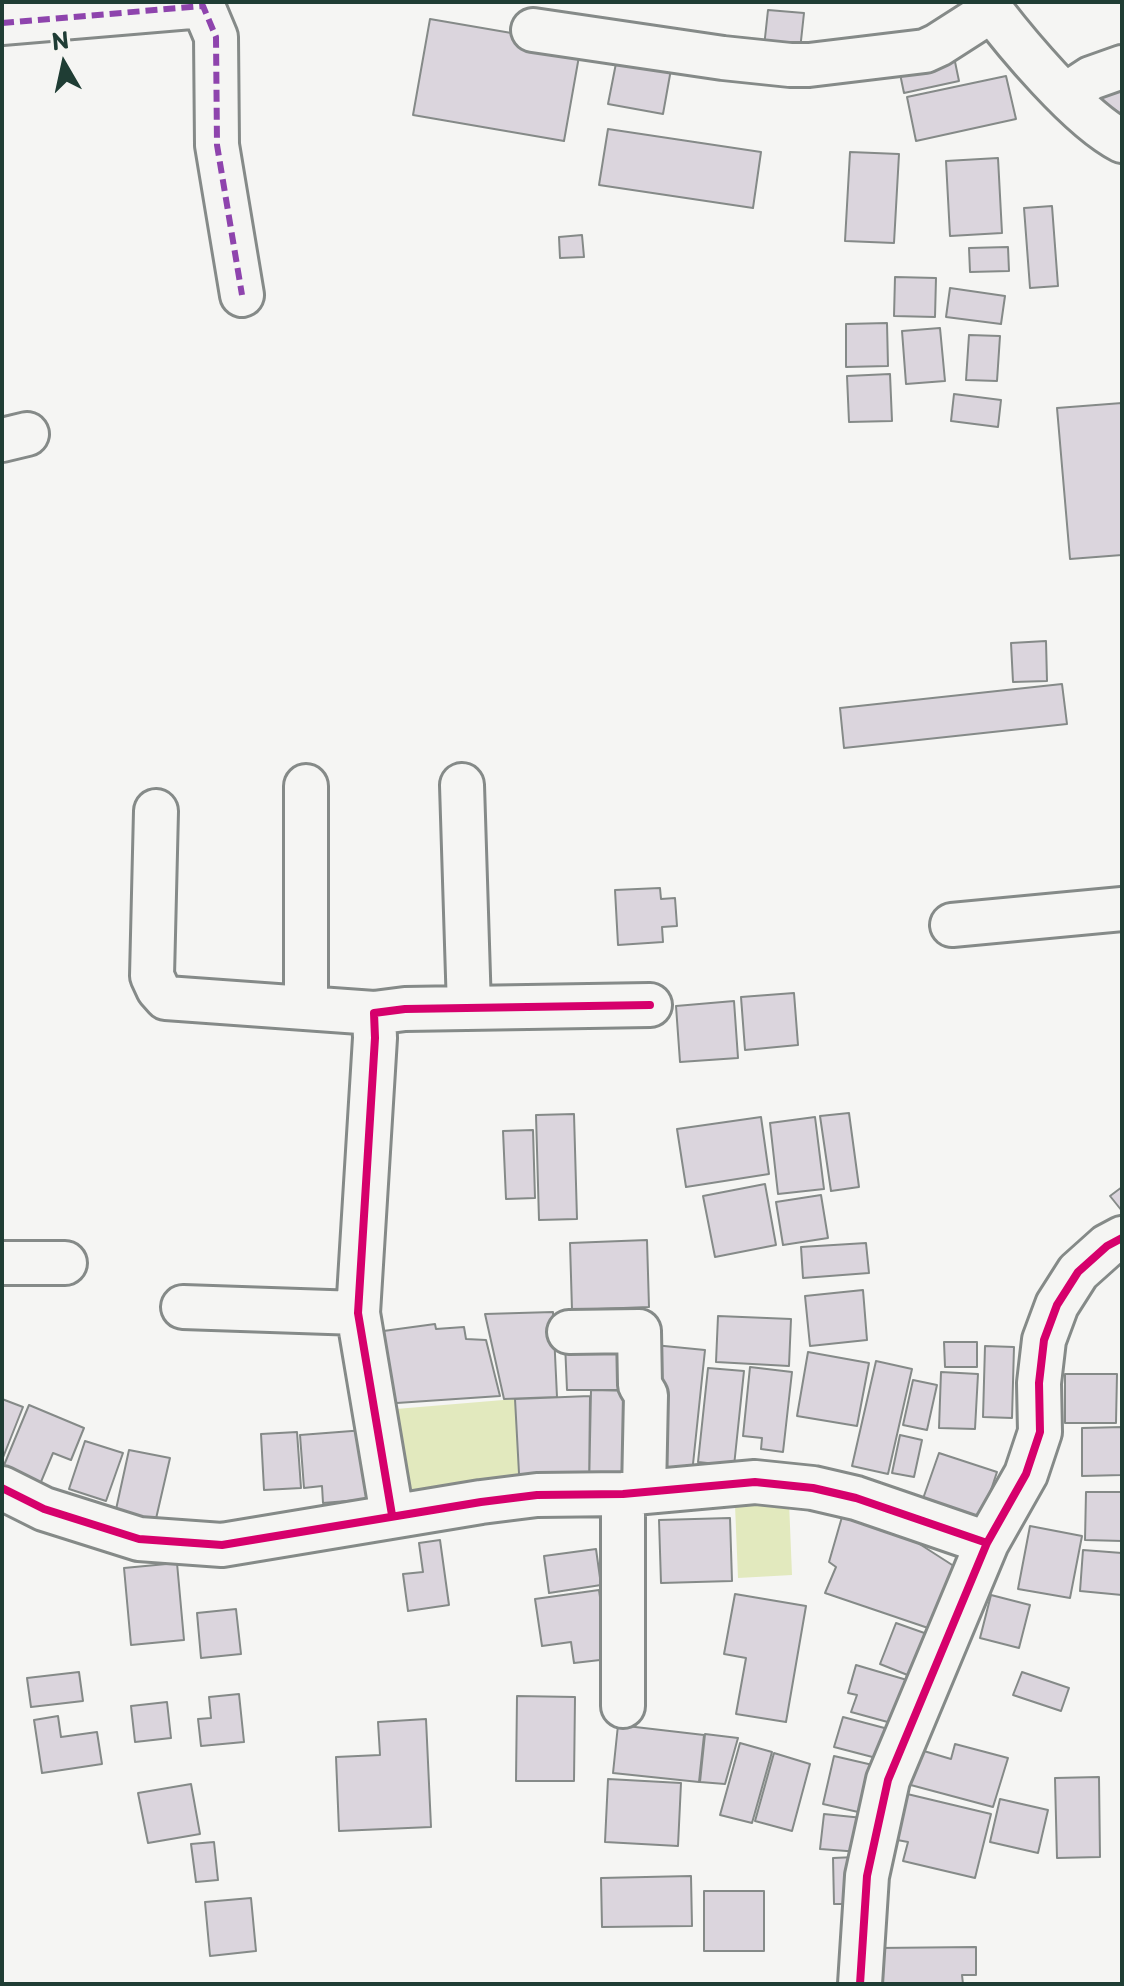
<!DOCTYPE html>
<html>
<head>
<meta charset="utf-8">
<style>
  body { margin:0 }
  #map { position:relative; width:1124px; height:1986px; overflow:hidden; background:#f5f5f3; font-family:"Playpen Sans",sans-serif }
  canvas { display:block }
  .frame { position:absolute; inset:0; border:4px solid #1f3d34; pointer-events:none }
  .north { position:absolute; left:24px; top:24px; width:80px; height:80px; -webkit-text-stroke:6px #f6f6f2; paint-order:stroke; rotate:351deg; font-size:22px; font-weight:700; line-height:32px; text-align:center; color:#1f3d34 }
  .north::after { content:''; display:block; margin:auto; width:28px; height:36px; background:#1f3d34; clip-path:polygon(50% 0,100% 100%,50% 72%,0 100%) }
</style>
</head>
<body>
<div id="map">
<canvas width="1124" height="1986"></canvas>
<div class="frame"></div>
<div class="north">N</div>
</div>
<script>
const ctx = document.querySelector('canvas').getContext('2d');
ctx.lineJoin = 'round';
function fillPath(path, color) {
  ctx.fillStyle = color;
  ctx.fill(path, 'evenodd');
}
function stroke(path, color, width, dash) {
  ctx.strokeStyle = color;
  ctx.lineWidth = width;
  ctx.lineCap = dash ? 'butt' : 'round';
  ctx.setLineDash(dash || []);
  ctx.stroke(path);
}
fillPath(new Path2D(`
  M 515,1399 L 520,1492 L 401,1508 L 384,1410 Z
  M 789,1502 L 792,1575 L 738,1578 L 735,1505 Z`), '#e2e9be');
const building = new Path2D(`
  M 768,10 L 804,13 L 800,50 L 764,47 Z
  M 430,19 L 581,45 L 564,141 L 413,115 Z
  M 619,48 L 673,58 L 663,114 L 608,104 Z
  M 954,57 L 959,81 L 904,93 L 899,69 Z
  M 1006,76 L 1016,119 L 916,141 L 907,97 Z
  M 1122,80 L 1122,119 L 1108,122 L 1098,86 Z
  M 608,129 L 761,152 L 753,208 L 599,185 Z
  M 850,152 L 899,154 L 894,243 L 845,241 Z
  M 998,158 L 1002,233 L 950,236 L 946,161 Z
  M 1052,206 L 1058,286 L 1030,288 L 1024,208 Z
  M 582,235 L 584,257 L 560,258 L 559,237 Z
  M 1008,247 L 1009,271 L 970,272 L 969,248 Z
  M 895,277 L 936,278 L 935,317 L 894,316 Z
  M 950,288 L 1005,296 L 1001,324 L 946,317 Z
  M 887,323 L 888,366 L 846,367 L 846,324 Z
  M 940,328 L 945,381 L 906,384 L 902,331 Z
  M 969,335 L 1000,336 L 997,381 L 966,380 Z
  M 890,374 L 892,421 L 849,422 L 847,376 Z
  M 954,394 L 1001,400 L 998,427 L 951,421 Z
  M 1122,403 L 1122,555 L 1070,559 L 1057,408 Z
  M 1046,641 L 1047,681 L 1013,682 L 1011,643 Z
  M 1062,684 L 1067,724 L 844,748 L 840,708 Z
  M 660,888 L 661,899 L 675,898 L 677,926 L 662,927 L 663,942 L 618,945 L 615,890 Z
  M 794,993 L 798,1045 L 745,1050 L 741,997 Z
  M 734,1001 L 738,1058 L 680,1062 L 676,1006 Z
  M 849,1113 L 859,1187 L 831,1191 L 820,1116 Z
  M 574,1114 L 577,1219 L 539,1220 L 536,1115 Z
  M 761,1117 L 769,1174 L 686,1187 L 677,1129 Z
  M 815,1117 L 824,1189 L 778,1194 L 770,1123 Z
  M 533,1130 L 535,1198 L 506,1199 L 503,1131 Z
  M 765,1184 L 776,1245 L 715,1257 L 703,1196 Z
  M 1122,1187 L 1122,1211 L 1110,1196 Z
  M 821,1195 L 828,1238 L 783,1245 L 776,1202 Z
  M 647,1240 L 649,1307 L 572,1310 L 570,1243 Z
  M 866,1243 L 869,1273 L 803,1278 L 801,1247 Z
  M 863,1290 L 867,1340 L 810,1346 L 805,1296 Z
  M 553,1312 L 557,1397 L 504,1399 L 485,1314 Z
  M 718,1316 L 791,1319 L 789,1366 L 716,1362 Z
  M 435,1324 L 436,1329 L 464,1327 L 466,1339 L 486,1340 L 500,1396 L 382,1404 L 376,1332 Z
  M 944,1342 L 977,1342 L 977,1367 L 945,1367 Z
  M 565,1343 L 622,1343 L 622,1390 L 567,1390 Z
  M 654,1345 L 705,1350 L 691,1483 L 653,1479 Z
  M 985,1346 L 1014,1347 L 1012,1418 L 983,1417 Z
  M 808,1352 L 869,1363 L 857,1426 L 797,1416 Z
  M 876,1361 L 912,1369 L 888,1474 L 852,1466 Z
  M 750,1367 L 792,1372 L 783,1452 L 761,1449 L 762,1438 L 743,1436 Z
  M 708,1368 L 744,1371 L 734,1466 L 698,1462 Z
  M 941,1372 L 978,1374 L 975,1429 L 939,1428 Z
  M 1065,1374 L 1117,1374 L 1116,1423 L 1065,1423 Z
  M 913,1380 L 937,1385 L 927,1430 L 903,1425 Z
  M 591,1390 L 637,1391 L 635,1489 L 589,1490 Z
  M 590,1396 L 589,1490 L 520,1492 L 515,1399 Z
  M 2,1399 L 23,1407 L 2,1460 Z
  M 29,1405 L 84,1428 L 71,1460 L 53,1453 L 38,1489 L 2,1470 Z
  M 1122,1427 L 1122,1475 L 1082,1476 L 1082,1428 Z
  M 365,1430 L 371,1499 L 323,1503 L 322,1486 L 304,1488 L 300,1435 Z
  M 297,1432 L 301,1488 L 264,1490 L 261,1434 Z
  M 900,1435 L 922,1440 L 914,1477 L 892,1473 Z
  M 85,1441 L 123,1453 L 106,1501 L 69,1489 Z
  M 129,1450 L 170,1458 L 155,1523 L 115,1514 Z
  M 939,1453 L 997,1472 L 980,1523 L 918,1513 Z
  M 1086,1492 L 1122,1492 L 1122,1541 L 1085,1540 Z
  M 846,1503 L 924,1528 L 918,1543 L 960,1570 L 934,1630 L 825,1593 L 836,1567 L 829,1562 Z
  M 730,1518 L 732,1581 L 661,1583 L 659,1520 Z
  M 1030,1526 L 1082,1536 L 1070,1598 L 1018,1589 Z
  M 440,1540 L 449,1605 L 408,1611 L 403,1574 L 423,1572 L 419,1543 Z
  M 596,1549 L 601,1585 L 549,1593 L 544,1556 Z
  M 1083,1550 L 1122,1553 L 1122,1595 L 1080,1591 Z
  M 177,1563 L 184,1640 L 131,1645 L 124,1568 Z
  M 599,1590 L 609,1659 L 574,1663 L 571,1642 L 542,1646 L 535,1599 Z
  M 735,1594 L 806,1606 L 786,1722 L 736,1714 L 746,1658 L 724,1654 Z
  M 991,1595 L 1030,1605 L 1019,1648 L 980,1638 Z
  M 236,1609 L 241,1654 L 201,1658 L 197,1613 Z
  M 896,1623 L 930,1635 L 915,1678 L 880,1664 Z
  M 856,1665 L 907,1680 L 895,1724 L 851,1712 L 857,1695 L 848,1693 Z
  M 79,1672 L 83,1701 L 31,1707 L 27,1678 Z
  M 1022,1672 L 1069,1688 L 1061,1711 L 1013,1695 Z
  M 239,1694 L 244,1742 L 201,1746 L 198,1719 L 211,1718 L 209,1697 Z
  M 517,1696 L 575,1697 L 574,1781 L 516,1781 Z
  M 167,1702 L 171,1738 L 135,1742 L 131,1706 Z
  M 58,1716 L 61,1737 L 97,1732 L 102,1764 L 42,1773 L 34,1720 Z
  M 843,1717 L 892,1730 L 884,1760 L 834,1747 Z
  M 426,1719 L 431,1827 L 339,1831 L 336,1757 L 380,1755 L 378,1722 Z
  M 618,1725 L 704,1735 L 699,1782 L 613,1773 Z
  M 705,1734 L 738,1738 L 725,1784 L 700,1782 Z
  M 740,1743 L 772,1752 L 752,1823 L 720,1815 Z
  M 955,1744 L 1008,1758 L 993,1807 L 907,1784 L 917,1749 L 951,1759 Z
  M 774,1753 L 810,1764 L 792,1831 L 755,1821 Z
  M 834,1756 L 877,1766 L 867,1814 L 823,1804 Z
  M 1099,1777 L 1100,1857 L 1057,1858 L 1055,1778 Z
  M 608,1779 L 681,1783 L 678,1846 L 605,1842 Z
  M 191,1784 L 200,1834 L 148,1843 L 138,1793 Z
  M 903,1793 L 991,1814 L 975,1878 L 903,1861 L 908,1842 L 892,1839 Z
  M 1000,1799 L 1048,1810 L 1038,1853 L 990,1842 Z
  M 824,1814 L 863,1818 L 860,1852 L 820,1849 Z
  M 214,1842 L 218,1880 L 196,1882 L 191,1844 Z
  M 856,1857 L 857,1904 L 834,1904 L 833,1858 Z
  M 691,1876 L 692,1926 L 602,1927 L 601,1878 Z
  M 704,1891 L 764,1891 L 764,1951 L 704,1951 Z
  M 251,1898 L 256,1951 L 210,1956 L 205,1902 Z
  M 976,1947 L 976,1975 L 962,1975 L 963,1984 L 877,1984 L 877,1948 Z`);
fillPath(building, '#dbd5dd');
stroke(building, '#858a88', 2);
const minor = new Path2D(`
  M 985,2 C 1015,42 1079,119 1122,141
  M 2,23 L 203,6 L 216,37 L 217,145 L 242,295
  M 533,30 L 723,58 L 790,65 L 809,65 L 925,51 L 938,45 L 991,11
  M 1065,95 L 1091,78 L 1122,67
  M 2,440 L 27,434
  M 462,785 L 469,1008
  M 306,786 L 306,1008
  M 156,811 L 152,976 L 158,989 L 166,998 L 374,1013
  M 952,925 L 1122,909
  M 2,1263 L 65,1263
  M 183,1307 L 358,1313
  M 569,1332 L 639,1331 L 640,1385 L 646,1395 L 644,1492
  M 2,1488 L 44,1509 L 139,1539 L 222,1545 L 481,1502 L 537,1495 L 623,1494 L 755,1482 L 813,1488 L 856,1498 L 987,1543
  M 392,1515 L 358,1313 L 375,1038 L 374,1013 L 405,1009 L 650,1005
  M 623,1706 L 623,1494
  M 860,1984 L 867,1876 L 888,1780 L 987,1543 L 1026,1474 L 1040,1432 L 1039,1383 L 1044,1340 L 1057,1305 L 1078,1272 L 1107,1246 L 1122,1238`);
stroke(minor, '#858a88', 48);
stroke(minor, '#f5f5f3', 42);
stroke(new Path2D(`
  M 2,23 L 203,6 L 216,37 L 217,145 L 242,295`), '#8e44ad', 6, [12, 6]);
stroke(new Path2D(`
  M 2,1488 L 44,1509 L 139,1539 L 222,1545 L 481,1502 L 537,1495 L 623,1494 L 755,1482 L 813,1488 L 856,1498 L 987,1543
  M 392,1515 L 358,1313 L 375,1038 L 374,1013 L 405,1009 L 650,1005
  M 860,1984 L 867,1876 L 888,1780 L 987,1543 L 1026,1474 L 1040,1432 L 1039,1383 L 1044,1340 L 1057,1305 L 1078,1272 L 1107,1246 L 1122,1238`), '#d6006c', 8);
</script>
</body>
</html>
